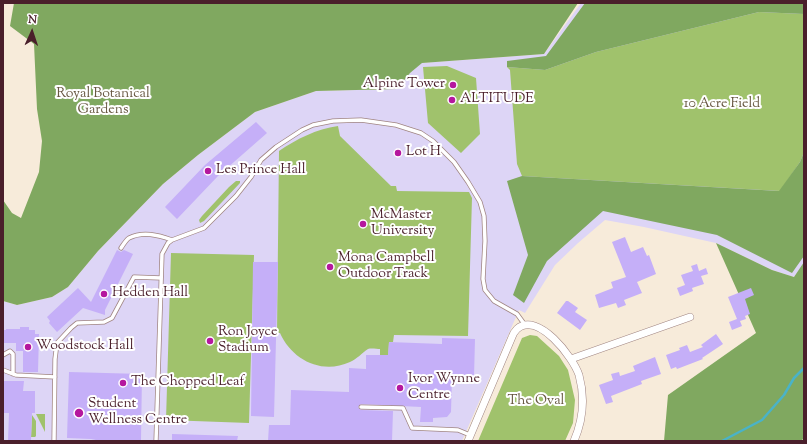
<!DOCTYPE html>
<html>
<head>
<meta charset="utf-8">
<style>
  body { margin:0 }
  #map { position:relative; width:807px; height:444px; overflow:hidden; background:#f7ebda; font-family:"Sorts Mill Goudy",serif }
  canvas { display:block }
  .frame { position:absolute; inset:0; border:4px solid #4a1f2b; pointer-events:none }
  .north { position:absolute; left:12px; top:12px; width:40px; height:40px; -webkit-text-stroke:3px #fff; paint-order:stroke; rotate:3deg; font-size:11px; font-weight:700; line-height:16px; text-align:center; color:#4a1f2b }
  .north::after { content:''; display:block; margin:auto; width:14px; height:18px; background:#4a1f2b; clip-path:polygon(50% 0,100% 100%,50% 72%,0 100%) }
</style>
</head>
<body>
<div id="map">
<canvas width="807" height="444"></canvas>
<div class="frame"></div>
<div class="north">N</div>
</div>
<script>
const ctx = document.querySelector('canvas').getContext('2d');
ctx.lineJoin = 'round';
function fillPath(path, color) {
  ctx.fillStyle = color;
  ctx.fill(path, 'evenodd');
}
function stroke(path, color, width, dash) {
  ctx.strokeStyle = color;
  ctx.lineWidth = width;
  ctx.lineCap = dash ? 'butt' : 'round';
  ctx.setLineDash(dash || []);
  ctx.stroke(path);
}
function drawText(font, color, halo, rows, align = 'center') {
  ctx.font = font + ' "Sorts Mill Goudy",serif';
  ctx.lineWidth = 4;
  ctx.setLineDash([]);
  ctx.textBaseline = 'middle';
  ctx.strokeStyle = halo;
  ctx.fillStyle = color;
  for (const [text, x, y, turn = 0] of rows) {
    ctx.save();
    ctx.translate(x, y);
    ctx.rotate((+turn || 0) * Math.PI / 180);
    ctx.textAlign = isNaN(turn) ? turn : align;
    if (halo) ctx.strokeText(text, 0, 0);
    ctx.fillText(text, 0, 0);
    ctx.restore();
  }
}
fillPath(new Path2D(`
  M 581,3 L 804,3 L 804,264 L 794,277 L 772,270 L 716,243 L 644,227 L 605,220 L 578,243 L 555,265 L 525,313 L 519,310 L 462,441 L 3,441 L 3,301 L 17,305 L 52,297 L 68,287 L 98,251 L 163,184 L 198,155 L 255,112 L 316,91 L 397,89 L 410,73 L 421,63 L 544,54 Z`), '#ddd5f6');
fillPath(new Path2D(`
  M 759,12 L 804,14 L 804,152 L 800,162 L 780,191 L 522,176 L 517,164 L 510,70 L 507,67 L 545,70 L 596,52 Z
  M 447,66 L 476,78 L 480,134 L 461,153 L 428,123 L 423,67 Z
  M 338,126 L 340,136 L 391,186 L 396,186 L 397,191 L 469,192 L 472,198 L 468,336 L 394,335 L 393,342 L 389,342 L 388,361 L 380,361 L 380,349 C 377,349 371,348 368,349 C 362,353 357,359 350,362 C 322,375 292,360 280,333 L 277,333 L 279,151 C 297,139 316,129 338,126 Z
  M 236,181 L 240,181 L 240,183 L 204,221 L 200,223 L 199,220 L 202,216 L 229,187 Z
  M 171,253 L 254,255 L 249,423 L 166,420 Z
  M 530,335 L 537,336 L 559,356 L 568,370 L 575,400 L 573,423 L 565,441 L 478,441 L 522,338 Z
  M 36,414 L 45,414 L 45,432 Z
  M 32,415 L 36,421 L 36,436 L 35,437 L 31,437 Z`), '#a0c26c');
fillPath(new Path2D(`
  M 14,3 L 578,3 L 544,54 L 422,63 L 410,73 L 397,89 L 316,91 L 255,112 L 198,155 L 163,184 L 98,251 L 68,287 L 52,297 L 17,305 L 3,301 L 3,200 L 12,213 L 21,218 L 39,172 L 42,141 L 37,109 L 34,44 L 10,26 Z
  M 585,3 L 804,3 L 804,14 L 759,12 L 596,52 L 545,70 L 507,67 L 507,61 L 546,56 Z
  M 804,152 L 804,256 L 792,273 L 717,235 L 603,211 L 547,261 L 524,303 L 513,295 L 528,255 L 507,181 L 522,176 L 779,191 L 800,162 Z
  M 716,243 L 772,270 L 794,277 L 804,262 L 804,438 L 801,441 L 664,441 L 668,395 L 756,333 Z`), '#80a860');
stroke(new Path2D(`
  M 722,441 L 762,420 L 784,395 L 794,378 L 804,368`), '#4ab3c8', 2.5);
fillPath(new Path2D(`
  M 256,122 L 267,133 L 218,176 L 177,219 L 165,207 L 205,165 Z
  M 625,237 L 631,252 L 643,247 L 647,256 L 649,255 L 656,274 L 637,282 L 642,293 L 624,300 L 626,305 L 618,308 L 616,303 L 599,308 L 595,295 L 613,288 L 611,282 L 626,277 L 612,242 Z
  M 117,250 L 121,252 L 124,250 L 133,254 L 105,310 L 105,315 L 83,308 L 57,332 L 49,323 L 50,321 L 47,317 L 78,288 L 91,302 Z
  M 253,262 L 278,262 L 274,417 L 251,416 Z
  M 697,264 L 699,271 L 706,268 L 708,274 L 701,276 L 704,284 L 692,288 L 693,291 L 680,296 L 677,288 L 685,285 L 681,275 L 693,271 L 691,266 Z
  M 751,288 L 754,295 L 745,299 L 750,314 L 745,316 L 746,319 L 740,321 L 742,326 L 732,330 L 729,322 L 737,319 L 728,297 Z
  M 566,301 L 568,301 L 578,308 L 575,312 L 587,320 L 580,330 L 557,313 Z
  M 20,327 L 29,327 L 29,330 L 35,330 L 35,334 L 39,334 L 38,372 L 23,372 L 23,351 L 16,351 L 16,343 L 3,343 L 3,330 L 6,330 L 6,329 L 20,329 Z
  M 716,334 L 723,344 L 702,358 L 703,359 L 677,369 L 676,367 L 671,369 L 666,355 L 680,350 L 679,348 L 687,345 L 690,352 L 703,347 L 701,345 Z
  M 442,338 L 475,339 L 474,377 L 452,377 L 451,412 L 447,417 L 433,418 L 433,422 L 420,422 L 421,407 L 361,404 L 358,407 L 361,410 L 393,411 L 392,441 L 268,441 L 269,425 L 290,425 L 291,390 L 349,392 L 349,368 L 366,369 L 366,355 L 388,355 L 389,342 L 442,344 Z
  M 655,357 L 661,374 L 641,381 L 642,384 L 611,396 L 613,402 L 606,404 L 599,385 L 613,380 L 611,374 L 619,372 L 620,376 L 635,371 L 633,366 Z
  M 69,372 L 142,374 L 141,440 L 101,441 L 91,439 L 67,438 Z
  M 3,381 L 24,381 L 23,391 L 35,391 L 35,413 L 32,413 L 31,440 L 8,441 L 9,413 L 3,413 Z
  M 172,434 L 238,436 L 237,441 L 172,441 Z`), '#c5aff8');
const lane = new Path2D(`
  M 121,248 C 123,245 126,240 129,238 C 143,231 158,235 172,240
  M 3,355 L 10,351 L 13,354 L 13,374
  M 3,370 L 16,375 L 55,377
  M 361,407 L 403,408 L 412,428 L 458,430 L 470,435
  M 54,441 L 55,359 L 57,343 L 71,328 L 77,323 L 104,322 L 112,318 L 134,277 L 161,278
  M 156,441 L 162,254 L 168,243 L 172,240 L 204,228 L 236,196 L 251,177 L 261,160 L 276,147 L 302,130 L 313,125 L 333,121 L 361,120 L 396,125 L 421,133 L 433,141 L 454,162 L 468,182 L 480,202 L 484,216 L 485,241 L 483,279 L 485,290 L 494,301 L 517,314 L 525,325`);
const street = new Path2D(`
  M 571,359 L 690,317
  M 468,441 L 512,337 C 513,334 515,331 517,329 C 538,311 573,357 579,375 C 585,397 583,420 574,441`);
stroke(lane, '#a08582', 5);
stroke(street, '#a08582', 8);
stroke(lane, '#fff', 3.5);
stroke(street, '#fff', 7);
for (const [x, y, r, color] of [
  [453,85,4,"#b5179e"],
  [452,100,4,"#b5179e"],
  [398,153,4,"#b5179e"],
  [208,171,4,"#b5179e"],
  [363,224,4,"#b5179e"],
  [330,267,4,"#b5179e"],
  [104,294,4,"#b5179e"],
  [210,341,4,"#b5179e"],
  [28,347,4,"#b5179e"],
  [123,383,4,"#b5179e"],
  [400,388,4,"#b5179e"],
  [79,413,5,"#b5179e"]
]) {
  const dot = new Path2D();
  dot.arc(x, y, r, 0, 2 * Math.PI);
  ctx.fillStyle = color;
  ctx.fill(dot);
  stroke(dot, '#fff', 1.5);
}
drawText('14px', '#4a1f2b', '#fff', [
  ["Alpine Tower",445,85,"right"],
  ["ALTITUDE",460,100],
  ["Lot H",406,153],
  ["Les Prince Hall",216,171],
  ["McMaster",371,216],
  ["University",371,232],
  ["Mona Campbell",338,259],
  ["Outdoor Track",338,275],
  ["Hedden Hall",112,294],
  ["Ron Joyce",218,333],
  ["Stadium",218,349],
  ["Woodstock Hall",36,347],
  ["Ivor Wynne",408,380],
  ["Centre",408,396],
  ["The Chopped Leaf",131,383],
  ["Student",88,405],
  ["Wellness Centre",88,421]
], 'left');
drawText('14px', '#685842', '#fff', [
  ["Royal Botanical",103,95],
  ["Gardens",103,111],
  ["10 Acre Field",722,105],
  ["The Oval",536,402]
]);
</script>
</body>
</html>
